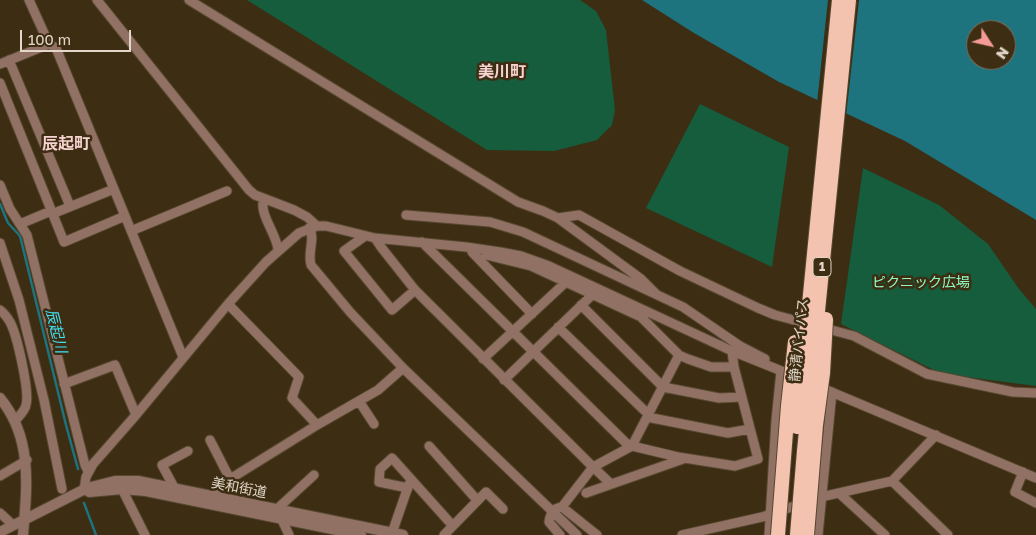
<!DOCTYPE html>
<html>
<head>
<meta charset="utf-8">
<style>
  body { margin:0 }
  #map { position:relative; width:1036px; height:535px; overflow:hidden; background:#3d2d13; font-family:"Golos Text",sans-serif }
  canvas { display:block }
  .north { position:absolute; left:966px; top:20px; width:50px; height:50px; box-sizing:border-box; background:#3d2d13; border:1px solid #7f715b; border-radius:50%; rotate:125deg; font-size:14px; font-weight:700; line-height:20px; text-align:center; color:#e2d7c8 }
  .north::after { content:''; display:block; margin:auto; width:18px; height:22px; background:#f59b97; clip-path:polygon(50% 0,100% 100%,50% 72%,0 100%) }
  .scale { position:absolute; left:20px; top:30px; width:111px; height:22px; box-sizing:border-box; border:2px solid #e2d7c8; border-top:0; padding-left:6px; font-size:15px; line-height:18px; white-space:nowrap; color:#e2d7c8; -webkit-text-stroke:4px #3d2d13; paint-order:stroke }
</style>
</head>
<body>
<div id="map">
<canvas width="1036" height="535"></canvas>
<div class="north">N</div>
<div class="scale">100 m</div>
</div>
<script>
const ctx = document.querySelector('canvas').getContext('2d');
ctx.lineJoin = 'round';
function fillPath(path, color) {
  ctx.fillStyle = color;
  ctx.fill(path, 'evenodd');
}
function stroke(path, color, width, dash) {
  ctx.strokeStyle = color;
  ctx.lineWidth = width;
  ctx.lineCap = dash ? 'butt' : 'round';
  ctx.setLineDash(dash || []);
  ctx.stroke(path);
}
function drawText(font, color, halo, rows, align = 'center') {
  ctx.font = font + ' "Golos Text","Noto Sans JP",sans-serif';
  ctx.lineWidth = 5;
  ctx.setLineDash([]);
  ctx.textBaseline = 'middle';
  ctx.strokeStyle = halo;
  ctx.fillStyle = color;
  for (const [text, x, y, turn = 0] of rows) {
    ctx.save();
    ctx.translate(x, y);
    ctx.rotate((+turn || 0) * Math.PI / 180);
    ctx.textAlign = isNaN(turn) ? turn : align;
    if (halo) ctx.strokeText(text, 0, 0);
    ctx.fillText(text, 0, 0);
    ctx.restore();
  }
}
fillPath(new Path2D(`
  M 247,0 L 580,0 L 596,11 L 606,30 L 615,110 L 612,125 L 597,140 L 554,151 L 487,150 Z
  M 700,104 L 789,147 L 772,267 L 646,208 Z
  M 863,168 L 939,205 L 988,244 L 1019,289 L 1036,309 L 1036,386 L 967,377 L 938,372 L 841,324 Z`), '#155d3d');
fillPath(new Path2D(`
  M 642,0 L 1036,0 L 1036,220 L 905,141 L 779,82 L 694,33 ZM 976,30 L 1006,30 L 1006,60 L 976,60 Z`), '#1d737e');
fillPath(new Path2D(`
  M 828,0 L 859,0 L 846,116 L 817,103 Z`), '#3d2d13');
stroke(new Path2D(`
  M 0,204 L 8,223 L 20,236 L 66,425 L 78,469
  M 84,503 L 96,535`), '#1d737e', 2.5);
const minor = new Path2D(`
  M 29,0 L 49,44 L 56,48 L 183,357
  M 97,0 L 249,190 L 255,195 L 294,210 L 307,217 L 317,226
  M 189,0 L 518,202 L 543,211 L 558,218 L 641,279 L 656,294
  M 9,60 L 70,206
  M 0,64 L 49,44
  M 0,83 L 64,242 L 125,216
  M 0,185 L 10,209 L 27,235 L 29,243 L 85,465 L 88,471
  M 264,199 C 258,213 277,234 278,250
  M 52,214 L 114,189
  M 406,215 L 490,222 L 523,232 L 683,307 L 740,346 L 765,359
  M 558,218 L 579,215 L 680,271 L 758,308 L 775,315 L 854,336 L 927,374 L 1013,392 L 1036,393
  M 20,224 L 51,211
  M 309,228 C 316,239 307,252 311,265 L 350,312 L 403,368 L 577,535
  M 131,231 L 227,191
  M 365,236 L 344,251 L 392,310 L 415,290
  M 375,238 L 381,247 L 415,290 L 593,467 L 632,446 L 679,355
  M 422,242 L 626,443 L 632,446 L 678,457 L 735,466 L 758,459 L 734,367 L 732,351
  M 0,243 L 19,300 L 44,400 L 62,489
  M 472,252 L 532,314
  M 486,255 L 531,266 L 641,317 L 679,355 L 688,359 L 711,367 L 734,367
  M 228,304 L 299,377 L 292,398 L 317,425
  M 581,305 L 663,387 L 719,398 L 742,397
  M 0,310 C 4,313 7,317 10,322 C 17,335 30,392 26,405 C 25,411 19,416 15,421
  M 558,327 L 648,414
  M 483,359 L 566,282
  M 504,380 L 592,295
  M 64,384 L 115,365 L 136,415
  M 817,386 L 1036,478
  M 359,401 L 374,424
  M 647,417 L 728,433 L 750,429
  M 210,440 L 230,479
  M 429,446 L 477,500
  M 1023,472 L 1015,492 L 1036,503
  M 0,476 L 27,460
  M 892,481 L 948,535
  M 408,488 L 379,482 L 380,469 L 392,458 L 453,526
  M 122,489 L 145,535
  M 175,489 L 162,465 L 188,451
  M 84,490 L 86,477 L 93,464 L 136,415 L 228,304 L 266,262 L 299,233 L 317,226 L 326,226 L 375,238 L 466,247 L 500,252 L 521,256 L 549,266 L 732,351 L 794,376
  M 586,493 L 683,459
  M 840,494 L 885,535
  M 213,497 L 221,485 L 230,479 L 317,425 L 378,390 L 403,368
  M 562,507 L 593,467 L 611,484
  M 0,513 L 13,525
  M 392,533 L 409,484
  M 289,535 L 277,509 L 314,475
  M 444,535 L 486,492 L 503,509
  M 560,535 L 549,522 C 550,514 554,508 562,507 L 597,535
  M 682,535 L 762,517 L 821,497 L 892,481 L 936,435
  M 769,535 L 776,420 L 781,371
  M 818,535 L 832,392`);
const tertiary = new Path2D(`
  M 0,398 C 33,438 27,487 23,535
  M 89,492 L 122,489 L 146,491 L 361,535
  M 0,532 L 87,488 L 115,481 L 138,481 L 403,535`);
stroke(minor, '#574830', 11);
stroke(tertiary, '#574830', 12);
stroke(minor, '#907164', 9);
stroke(tertiary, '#907164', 10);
const trunkBridge = new Path2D(`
  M 797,427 L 839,0
  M 778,535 L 788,406 L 795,342
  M 797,535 L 804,451 L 849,0
  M 807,535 L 816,425 L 823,373 L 826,319`);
stroke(trunkBridge, '#574830', 16, []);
stroke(trunkBridge, '#f4c3b0', 14);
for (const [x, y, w] of [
  [822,267,18]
]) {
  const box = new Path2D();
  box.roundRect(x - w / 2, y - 9.5, w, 19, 4);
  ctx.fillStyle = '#3d2d13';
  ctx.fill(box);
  stroke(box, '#e2d7c8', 1);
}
drawText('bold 12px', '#e2d7c8', null, [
  ["1",822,267]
]);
drawText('14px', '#90fcc2', '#3d2d13', [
  ["ピクニック広場",921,283]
]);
drawText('14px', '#e2d7c8', '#3d2d13', [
  ["静清バイパス",799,340,-84],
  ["美和街道",239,488,11]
]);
drawText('italic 15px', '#41dff3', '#3d2d13', [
  ["辰起川",56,331,76]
]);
drawText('bold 16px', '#f6d3d0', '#3d2d13', [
  ["美川町",502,72],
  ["辰起町",66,144]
]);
</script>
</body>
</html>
